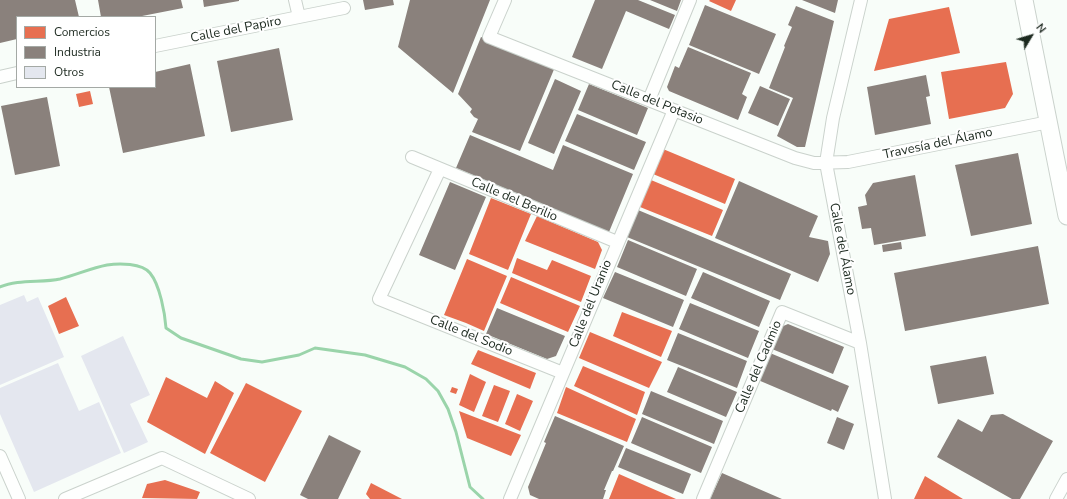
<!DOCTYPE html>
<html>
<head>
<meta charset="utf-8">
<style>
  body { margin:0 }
  #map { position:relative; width:1067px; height:499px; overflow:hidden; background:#f8fdf9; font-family:"Nunito Sans",sans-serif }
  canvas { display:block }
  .legend { position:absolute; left:16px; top:16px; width:140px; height:72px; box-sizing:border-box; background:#fff; border:1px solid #a4a9a5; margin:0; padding:5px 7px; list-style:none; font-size:12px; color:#1c291f }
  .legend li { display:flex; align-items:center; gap:8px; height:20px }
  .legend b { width:20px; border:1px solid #a4a9a5 }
  .north { position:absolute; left:1011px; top:16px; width:40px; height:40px; -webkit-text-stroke:3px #fff; paint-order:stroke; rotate:52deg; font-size:11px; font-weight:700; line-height:16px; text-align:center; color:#1c291f }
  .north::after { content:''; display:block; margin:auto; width:14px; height:18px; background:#1c291f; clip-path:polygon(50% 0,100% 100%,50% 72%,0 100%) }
</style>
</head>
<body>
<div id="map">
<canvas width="1067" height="499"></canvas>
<ul class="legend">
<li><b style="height:11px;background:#e76f51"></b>Comercios</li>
<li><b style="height:11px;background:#8a817c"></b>Industria</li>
<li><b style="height:11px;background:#e4e7ef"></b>Otros</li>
</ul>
<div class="north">N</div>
</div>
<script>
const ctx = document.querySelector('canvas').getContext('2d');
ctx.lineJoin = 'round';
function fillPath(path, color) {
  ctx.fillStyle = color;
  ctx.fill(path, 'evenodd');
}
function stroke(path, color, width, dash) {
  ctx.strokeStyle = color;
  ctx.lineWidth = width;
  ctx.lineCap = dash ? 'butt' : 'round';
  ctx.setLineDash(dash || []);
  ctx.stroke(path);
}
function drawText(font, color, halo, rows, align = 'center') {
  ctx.font = font + ' "Nunito Sans",sans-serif';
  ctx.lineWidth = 4;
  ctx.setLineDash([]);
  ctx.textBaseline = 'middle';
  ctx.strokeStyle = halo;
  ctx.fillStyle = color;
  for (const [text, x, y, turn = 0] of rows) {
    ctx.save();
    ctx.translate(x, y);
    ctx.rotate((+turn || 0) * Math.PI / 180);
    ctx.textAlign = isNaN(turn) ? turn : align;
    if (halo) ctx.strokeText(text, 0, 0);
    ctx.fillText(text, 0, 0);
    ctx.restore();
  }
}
fillPath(new Path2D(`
  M 710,0 L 736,0 L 731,11 L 709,1 Z
  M 949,7 L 960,53 L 874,71 L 889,19 Z
  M 1006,62 L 1013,94 L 1005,108 L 949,119 L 941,72 Z
  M 90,91 L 93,104 L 79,107 L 76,94 Z
  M 663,149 L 735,179 L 725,204 L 653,174 Z
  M 651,180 L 723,210 L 712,236 L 640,207 Z
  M 491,198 L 531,214 L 508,270 L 469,254 Z
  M 537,216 L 598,242 L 602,250 L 595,269 L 525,241 Z
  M 517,258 L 547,270 L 552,260 L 591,276 L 581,302 L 512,273 Z
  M 467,259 L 507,276 L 484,331 L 466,323 L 444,315 Z
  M 511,277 L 580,306 L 568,332 L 500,303 Z
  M 66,297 L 79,326 L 59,334 L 48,306 Z
  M 622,312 L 672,331 L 661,357 L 613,336 Z
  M 590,332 L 662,362 L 649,388 L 579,358 Z
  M 478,350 L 536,373 L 530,389 L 471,364 Z
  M 583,366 L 645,392 L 637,415 L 574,386 Z
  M 470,374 L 486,382 L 474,412 L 459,405 Z
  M 166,377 L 207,398 L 215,381 L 234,393 L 205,454 L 147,422 Z
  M 246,383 L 302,411 L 265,482 L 210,453 Z
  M 494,385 L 510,391 L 498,422 L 482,416 Z
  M 452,387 L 458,389 L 456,394 L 450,392 Z
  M 566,387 L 636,419 L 627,442 L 557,413 Z
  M 517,394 L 533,401 L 520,431 L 505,424 Z
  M 459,411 L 521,435 L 511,456 L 467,438 Z
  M 619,474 L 676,499 L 609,499 Z
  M 925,476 L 963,499 L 914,499 Z
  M 165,480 L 200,492 L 197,499 L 142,498 L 147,484 Z
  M 371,483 L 402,499 L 370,499 L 366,494 Z`), '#e76f51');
fillPath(new Path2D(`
  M 0,0 L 75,0 L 79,17 L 17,17 L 17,39 L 0,43 Z
  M 98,0 L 181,0 L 183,8 L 137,17 L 101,17 Z
  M 203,0 L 239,0 L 239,1 L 204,7 Z
  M 363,0 L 393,0 L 394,5 L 365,10 Z
  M 410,0 L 490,0 L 453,93 L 398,47 Z
  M 595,0 L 638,0 L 675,15 L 669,29 L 626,11 L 602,69 L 572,57 Z
  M 650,0 L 681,0 L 677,11 Z
  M 802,0 L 838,0 L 835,13 Z
  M 705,5 L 776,34 L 759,74 L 689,45 Z
  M 796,6 L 834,21 L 805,147 L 797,147 L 777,136 L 793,98 L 769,88 L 785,47 L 784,46 L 792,27 L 788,25 Z
  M 481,37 L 555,67 L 520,151 L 472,132 L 478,119 L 474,117 L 470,112 L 472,109 L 458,94 Z
  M 688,47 L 751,73 L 742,94 L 747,97 L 738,120 L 669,91 L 667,87 L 675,66 L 679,68 Z
  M 279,48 L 293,120 L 231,132 L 217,61 Z
  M 190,64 L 205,136 L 123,153 L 109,87 L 155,87 L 155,72 Z
  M 926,75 L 930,96 L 926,97 L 931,124 L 875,135 L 867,87 Z
  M 555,79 L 581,91 L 554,154 L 528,143 Z
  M 589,84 L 648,108 L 637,135 L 578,110 Z
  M 760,86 L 790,99 L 778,126 L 748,113 Z
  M 47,97 L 60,166 L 15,175 L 1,106 Z
  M 577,114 L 646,142 L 634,170 L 565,141 Z
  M 470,135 L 553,170 L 563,145 L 633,174 L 609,232 L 456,168 Z
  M 1018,153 L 1032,224 L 971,236 L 955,165 Z
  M 915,175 L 926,236 L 874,245 L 871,228 L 862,229 L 858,207 L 867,205 L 865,195 L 873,183 Z
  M 739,181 L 818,216 L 809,237 L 828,241 L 830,254 L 818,282 L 715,238 Z
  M 450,182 L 486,197 L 455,270 L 419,255 Z
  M 638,210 L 791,274 L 780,300 L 627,237 Z
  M 628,240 L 697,269 L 686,296 L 617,267 Z
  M 901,242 L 902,249 L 883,252 L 882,245 Z
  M 1038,246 L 1049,304 L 905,331 L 894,273 Z
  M 615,272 L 684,300 L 673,327 L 603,298 Z
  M 703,272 L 770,301 L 759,327 L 691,298 Z
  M 690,303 L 759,331 L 748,358 L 679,329 Z
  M 497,308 L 565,336 L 556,356 L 547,359 L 486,334 Z
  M 788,324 L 844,347 L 833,374 L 772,349 L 781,327 Z
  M 678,333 L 747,361 L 737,388 L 667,360 Z
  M 770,353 L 849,386 L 838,412 L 832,409 L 831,411 L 758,380 Z
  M 986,356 L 994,394 L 938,404 L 930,366 Z
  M 678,367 L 737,392 L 726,417 L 667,392 Z
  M 651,391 L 723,421 L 714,444 L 642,414 Z
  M 1003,414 L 1053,441 L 1020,499 L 1012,499 L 937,457 L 958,419 L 982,432 L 991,415 Z
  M 555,416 L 624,446 L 613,471 L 612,471 L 604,490 L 606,490 L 603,499 L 539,499 L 530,495 L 528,487 L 546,443 L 544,442 Z
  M 642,417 L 712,447 L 701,473 L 631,443 Z
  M 837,417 L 854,424 L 844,450 L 827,443 Z
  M 329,435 L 361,451 L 338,499 L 308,499 L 300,495 Z
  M 626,448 L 691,474 L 683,494 L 618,467 Z
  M 722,473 L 782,499 L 710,499 Z`), '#8a817c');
stroke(new Path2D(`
  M 0,287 C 18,279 42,283 60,279 C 76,275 91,268 107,265 C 119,263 142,263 150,273 C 160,285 165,314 166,328 L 181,338 L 241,359 L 262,362 L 299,355 L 315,348 L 365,355 L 405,367 L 426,379 L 438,391 L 448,409 L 456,432 L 470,487 L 483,499`), '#9ad4aa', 3);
fillPath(new Path2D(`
  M 24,295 L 27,302 L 38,297 L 64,357 L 0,385 L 0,305 Z
  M 123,336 L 150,395 L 130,404 L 148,442 L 124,453 L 81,356 Z
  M 58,363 L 79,411 L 99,402 L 121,453 L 34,492 L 0,414 L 0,388 Z`), '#e4e7ef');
const street = new Path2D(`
  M 505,0 L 489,37 L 795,158 L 814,163 L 848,162 L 1049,122
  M 861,0 L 833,118 L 826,163 L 860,343 L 885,499
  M 299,17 L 344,8
  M 155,46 L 299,17 L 295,0
  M 0,77 L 17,73
  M 649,100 L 690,0
  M 412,157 L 617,242
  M 440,169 L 379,299 L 563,373
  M 0,456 L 19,499
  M 65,499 L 162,458 L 249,499
  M 510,499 L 674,110
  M 703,499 L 782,312 L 860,343
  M 1056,499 L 1067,479`);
const secondary = new Path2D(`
  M 1024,0 L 1067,216`);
stroke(street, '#cad2cc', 14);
stroke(secondary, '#cad2cc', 19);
stroke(street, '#fefffe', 12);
stroke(secondary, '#fefffe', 17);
drawText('13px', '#1c291f', '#fff', [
  ["Calle del Papiro",236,30,-11],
  ["Calle del Potasio",657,103,22],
  ["Travesía del Álamo",938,144,-12],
  ["Calle del Berilio",514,200,23],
  ["Calle del Álamo",842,249,79],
  ["Calle del Uranio",591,304,-68],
  ["Calle del Sodio",471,336,22],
  ["Calle del Cadmio",759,367,-67]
]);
</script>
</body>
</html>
